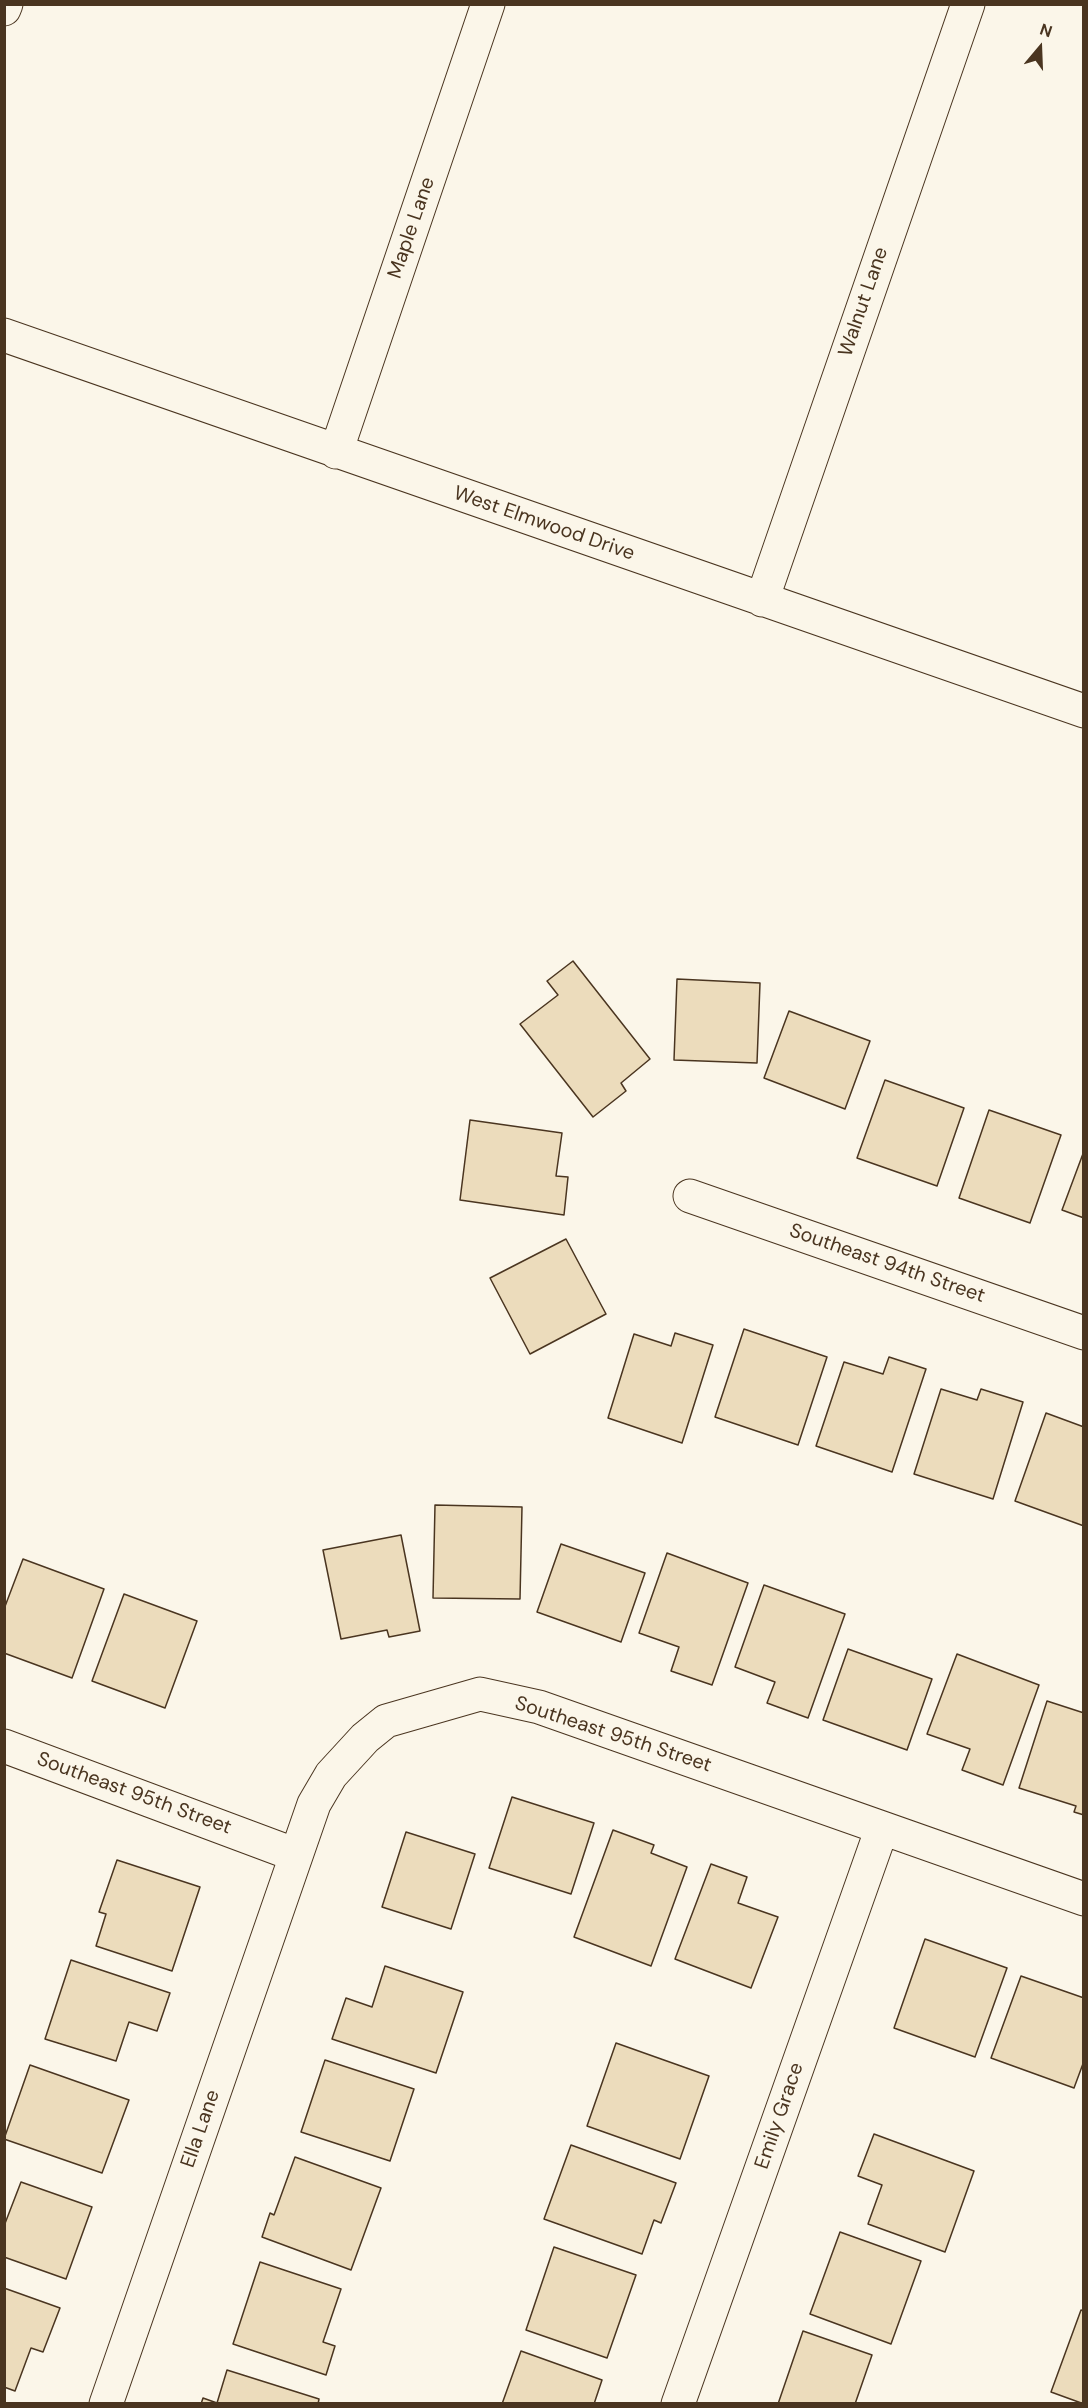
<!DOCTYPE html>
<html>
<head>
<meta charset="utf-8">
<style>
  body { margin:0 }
  #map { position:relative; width:1088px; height:2408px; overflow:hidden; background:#fbf6e9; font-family:"DM Sans",sans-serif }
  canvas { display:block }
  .frame { position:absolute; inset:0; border:6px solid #4a3520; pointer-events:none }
  .north { position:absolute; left:1010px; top:18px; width:60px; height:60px; -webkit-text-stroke:4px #fbf6e9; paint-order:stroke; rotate:19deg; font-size:16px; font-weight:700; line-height:24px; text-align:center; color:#4a3520 }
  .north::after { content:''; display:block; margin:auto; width:21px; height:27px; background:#4a3520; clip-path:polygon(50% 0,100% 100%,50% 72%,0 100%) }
</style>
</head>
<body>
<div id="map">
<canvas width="1088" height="2408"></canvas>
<div class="frame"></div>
<div class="north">N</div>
</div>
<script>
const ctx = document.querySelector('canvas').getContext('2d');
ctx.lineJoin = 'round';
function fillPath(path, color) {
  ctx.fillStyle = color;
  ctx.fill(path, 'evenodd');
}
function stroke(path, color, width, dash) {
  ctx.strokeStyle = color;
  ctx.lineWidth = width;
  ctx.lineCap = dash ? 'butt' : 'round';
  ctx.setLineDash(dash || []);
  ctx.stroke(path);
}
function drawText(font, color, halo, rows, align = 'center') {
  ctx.font = font + ' "DM Sans",sans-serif';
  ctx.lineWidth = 4.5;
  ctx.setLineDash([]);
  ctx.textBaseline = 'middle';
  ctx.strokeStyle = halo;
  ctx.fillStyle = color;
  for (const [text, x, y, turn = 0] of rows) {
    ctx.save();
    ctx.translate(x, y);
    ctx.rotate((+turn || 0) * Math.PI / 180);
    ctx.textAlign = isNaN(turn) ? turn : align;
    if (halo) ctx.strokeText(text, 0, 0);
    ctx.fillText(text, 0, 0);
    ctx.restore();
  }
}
const building = new Path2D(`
  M 573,961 L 650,1059 L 621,1083 L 626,1091 L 593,1117 L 520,1024 L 558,995 L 547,981 Z
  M 677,979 L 760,983 L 757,1063 L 674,1060 Z
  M 789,1011 L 870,1041 L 845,1109 L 764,1078 Z
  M 885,1080 L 964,1108 L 937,1186 L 857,1158 Z
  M 989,1110 L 1061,1135 L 1030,1223 L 959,1198 Z
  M 470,1120 L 562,1133 L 556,1176 L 568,1177 L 564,1215 L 460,1200 Z
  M 1084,1151 L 1084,1218 L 1062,1210 Z
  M 566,1239 L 606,1314 L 530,1354 L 490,1278 Z
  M 744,1329 L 827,1357 L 798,1445 L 715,1417 Z
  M 675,1333 L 713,1345 L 682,1443 L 608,1418 L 634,1334 L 671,1346 Z
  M 889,1357 L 926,1369 L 892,1472 L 816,1446 L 844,1362 L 883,1374 Z
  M 941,1389 L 977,1400 L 981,1389 L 1023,1402 L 993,1499 L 914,1474 Z
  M 1046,1413 L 1084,1427 L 1084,1526 L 1015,1501 Z
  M 435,1505 L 522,1507 L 520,1599 L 433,1598 Z
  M 401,1535 L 420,1631 L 389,1637 L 387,1630 L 341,1639 L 323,1550 Z
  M 561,1544 L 645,1573 L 621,1642 L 537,1612 Z
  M 667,1553 L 748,1583 L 712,1685 L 671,1671 L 679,1647 L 639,1633 Z
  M 23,1559 L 104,1589 L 72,1678 L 4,1653 L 4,1609 Z
  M 764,1585 L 845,1614 L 808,1718 L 767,1703 L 775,1682 L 735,1667 Z
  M 124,1594 L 197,1621 L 165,1708 L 92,1681 Z
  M 848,1649 L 932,1679 L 907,1750 L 823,1720 Z
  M 957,1654 L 1039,1685 L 1003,1785 L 962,1770 L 970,1749 L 927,1734 Z
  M 1047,1701 L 1084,1713 L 1084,1815 L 1074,1812 L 1076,1806 L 1019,1788 Z
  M 512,1797 L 594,1823 L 571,1894 L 489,1868 Z
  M 613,1830 L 654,1845 L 651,1853 L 687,1867 L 651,1966 L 574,1937 Z
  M 406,1832 L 475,1854 L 451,1929 L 382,1907 Z
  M 117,1860 L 200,1887 L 172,1971 L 96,1946 L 106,1914 L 99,1912 Z
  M 711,1864 L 747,1877 L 738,1903 L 778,1917 L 751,1988 L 675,1959 Z
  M 925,1939 L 1007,1968 L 975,2057 L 894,2028 Z
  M 71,1960 L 170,1993 L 157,2031 L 129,2022 L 116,2061 L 45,2039 Z
  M 385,1966 L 463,1992 L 436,2073 L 332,2039 L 346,1998 L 372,2007 Z
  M 1021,1976 L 1084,1998 L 1084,2061 L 1074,2088 L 991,2058 Z
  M 616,2043 L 709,2076 L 680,2159 L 587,2126 Z
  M 325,2060 L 414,2089 L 390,2161 L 301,2132 Z
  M 30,2065 L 129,2100 L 102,2173 L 4,2139 Z
  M 874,2134 L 974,2171 L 945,2252 L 868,2224 L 882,2185 L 858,2176 Z
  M 571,2145 L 676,2183 L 661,2223 L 654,2220 L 642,2254 L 544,2219 Z
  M 295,2157 L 381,2188 L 351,2270 L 262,2237 L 270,2213 L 274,2215 Z
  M 21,2182 L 92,2207 L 66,2279 L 4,2257 L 4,2226 Z
  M 840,2232 L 921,2261 L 891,2344 L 810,2314 Z
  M 554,2247 L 636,2275 L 607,2358 L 526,2330 Z
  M 260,2262 L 341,2289 L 323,2342 L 335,2346 L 326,2375 L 233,2344 Z
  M 4,2288 L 60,2308 L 43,2352 L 31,2348 L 15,2391 L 4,2387 Z
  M 1081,2310 L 1084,2311 L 1084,2404 L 1051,2392 Z
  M 803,2331 L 872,2355 L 855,2404 L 778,2404 Z
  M 521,2351 L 602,2380 L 594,2404 L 502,2404 Z
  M 227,2370 L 319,2399 L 318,2404 L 201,2404 L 203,2398 L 217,2403 Z`);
fillPath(building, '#ecdcbc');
stroke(building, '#4a3520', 1.5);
const minor = new Path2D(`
  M 4,9 L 6,4
  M 4,335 L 1084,711
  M 336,452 L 488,4
  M 762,600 L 968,4
  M 690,1196 L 1084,1333
  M 4,1746 L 296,1855
  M 106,2404 L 314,1804 L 331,1775 L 365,1738 L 386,1721 L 480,1694 L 539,1707 L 1084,1899
  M 678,2404 L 882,1828`);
stroke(minor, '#4a3520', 35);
stroke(minor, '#fbf6e9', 33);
drawText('20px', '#4a3520', '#fbf6e9', [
  ["Maple Lane",412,228,-71],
  ["Walnut Lane",864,302,-71],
  ["West Elmwood Drive",544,524,19],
  ["Southeast 94th Street",887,1264,19],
  ["Southeast 95th Street",613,1735,18],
  ["Southeast 95th Street",134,1794,20],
  ["Emily Grace",780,2116,-71],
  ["Ella Lane",201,2129,-71]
]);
</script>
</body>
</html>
